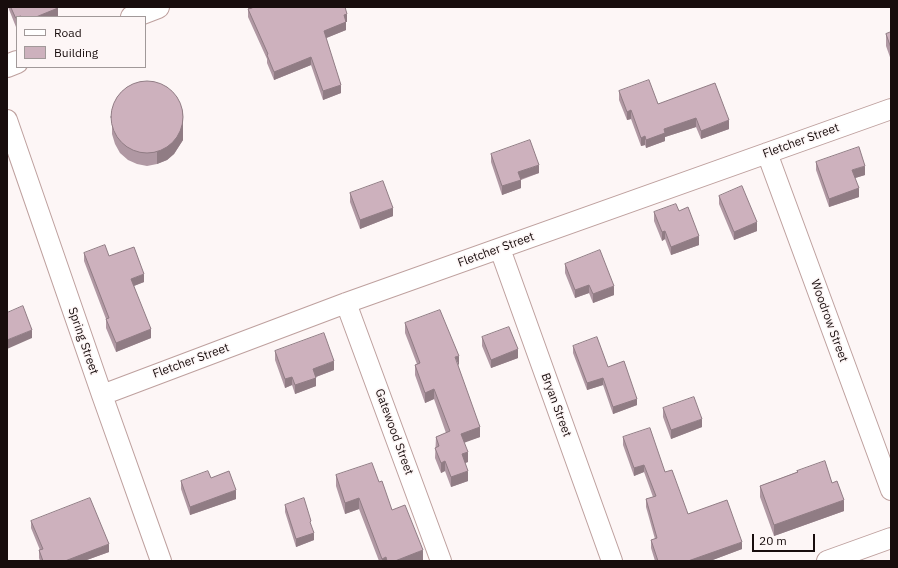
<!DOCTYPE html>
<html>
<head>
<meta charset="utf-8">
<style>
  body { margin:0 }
  #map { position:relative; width:898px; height:568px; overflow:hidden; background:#fdf6f6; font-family:"IBM Plex Sans",sans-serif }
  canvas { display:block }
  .frame { position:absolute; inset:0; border:8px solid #180d0d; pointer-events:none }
  .legend { position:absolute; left:16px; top:16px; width:130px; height:52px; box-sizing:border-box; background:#fdf6f6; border:1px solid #a19999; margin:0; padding:5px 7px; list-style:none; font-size:12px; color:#180d0d }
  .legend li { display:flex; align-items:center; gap:8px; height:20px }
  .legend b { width:20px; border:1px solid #a19999 }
  .scale { position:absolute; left:752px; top:534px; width:63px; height:18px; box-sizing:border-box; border:2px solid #180d0d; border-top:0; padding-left:5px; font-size:12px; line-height:14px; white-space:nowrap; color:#180d0d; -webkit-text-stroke:3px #fdf6f6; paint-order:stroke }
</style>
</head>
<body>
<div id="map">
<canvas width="898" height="568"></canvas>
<div class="frame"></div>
<ul class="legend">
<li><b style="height:5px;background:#fff"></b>Road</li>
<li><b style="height:11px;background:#cdb1bd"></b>Building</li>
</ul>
<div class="scale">20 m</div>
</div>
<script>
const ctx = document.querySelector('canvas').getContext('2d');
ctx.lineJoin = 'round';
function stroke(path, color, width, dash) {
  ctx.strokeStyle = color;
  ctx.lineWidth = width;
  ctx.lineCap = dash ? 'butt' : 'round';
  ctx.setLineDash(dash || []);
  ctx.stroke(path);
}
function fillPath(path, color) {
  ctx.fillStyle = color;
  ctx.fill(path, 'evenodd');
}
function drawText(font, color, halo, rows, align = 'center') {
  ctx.font = font + ' "IBM Plex Sans",sans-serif';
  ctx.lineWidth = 3;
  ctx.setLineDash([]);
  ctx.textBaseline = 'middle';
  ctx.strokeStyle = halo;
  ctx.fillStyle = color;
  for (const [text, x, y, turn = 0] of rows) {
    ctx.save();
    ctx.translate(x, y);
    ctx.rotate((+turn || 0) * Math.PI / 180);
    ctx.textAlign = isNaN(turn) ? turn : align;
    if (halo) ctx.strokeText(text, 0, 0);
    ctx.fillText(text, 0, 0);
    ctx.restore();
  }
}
const minor = new Path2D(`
  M 7,120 L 102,395 L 161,561
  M 767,153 L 891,490
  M 500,249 L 612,561
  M 346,303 L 441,561
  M 102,395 L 346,303 L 891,109
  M 827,561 L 891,538`);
const tertiary = new Path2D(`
  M 132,17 L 158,7
  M 7,66 L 17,62`);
stroke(minor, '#bea09e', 22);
stroke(tertiary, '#bea09e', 24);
stroke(minor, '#fff', 20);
stroke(tertiary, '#fff', 22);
fillPath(new Path2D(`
  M 8,7 L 58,7 L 58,17 L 17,17 L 17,27 L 16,27 Z
  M 248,7 L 345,7 L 347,22 L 346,22 L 346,30 L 326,38 L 341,93 L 323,100 L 311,65 L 274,80 L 267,63 L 267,59 L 248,17 Z
  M 891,32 L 891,60 L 886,46 L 886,34 Z
  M 619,91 L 729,129 L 701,139 L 696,127 L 665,137 L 665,141 L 646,148 L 645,145 L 641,146 L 631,119 L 627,120 L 619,100 Z
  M 112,112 L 183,140 L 174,154 L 167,160 L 157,164 L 147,166 L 137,164 L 128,160 L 120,153 L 115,144 L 112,134 Z
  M 491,154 L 539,173 L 521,180 L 521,188 L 502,195 L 491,162 Z
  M 816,162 L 865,175 L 855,178 L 859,197 L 829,207 L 816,170 Z
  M 350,193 L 393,216 L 360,229 L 350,202 Z
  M 719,196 L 757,231 L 734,240 L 719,204 Z
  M 679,211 L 699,245 L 671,255 L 665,239 L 662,241 L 654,221 L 654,212 Z
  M 84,253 L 144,282 L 134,286 L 151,338 L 116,352 L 106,328 L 106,319 L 84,261 Z
  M 565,264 L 614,295 L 593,303 L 589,293 L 575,298 L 565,273 Z
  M 405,323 L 458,366 L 480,437 L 464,442 L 468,462 L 465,463 L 468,481 L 451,487 L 445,471 L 441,473 L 435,458 L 436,437 L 446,433 L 434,399 L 425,403 L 415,375 L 415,365 L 417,364 L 405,333 Z
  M 482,337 L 518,358 L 491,368 L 482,346 Z
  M 573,346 L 608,367 L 637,405 L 613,414 L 603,385 L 587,390 L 573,353 Z
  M 275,351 L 334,370 L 316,377 L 316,386 L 295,394 L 292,385 L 285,388 L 275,360 Z
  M 663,408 L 702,427 L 671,439 L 663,417 Z
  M 623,437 L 665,472 L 688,514 L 742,549 L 710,561 L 655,561 L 651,548 L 651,540 L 655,539 L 646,507 L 646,499 L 653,497 L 644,472 L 634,476 L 623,445 Z
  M 797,471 L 832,483 L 844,511 L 774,536 L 760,497 L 760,486 L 797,472 Z
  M 336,475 L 379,482 L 392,510 L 423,561 L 379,561 L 359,509 L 345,514 L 336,486 Z
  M 211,478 L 236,499 L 190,515 L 181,489 L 181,481 Z
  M 285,505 L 311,527 L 314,540 L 296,547 L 285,512 Z
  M 31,521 L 109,552 L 84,561 L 40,561 L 39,558 L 39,550 L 40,550 L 31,528 Z`), '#b098a3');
fillPath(new Path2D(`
  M 58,8 L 58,17 L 36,17 Z
  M 347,14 L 347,22 L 346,22 L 346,30 L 324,39 L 324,31 L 344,15 Z
  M 16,18 L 17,18 L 17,27 L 16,27 Z
  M 311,57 L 311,65 L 274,80 L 274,72 Z
  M 341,85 L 341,93 L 323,100 L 323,91 Z
  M 631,110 L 631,119 L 627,120 L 627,112 Z
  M 183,112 L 183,140 L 174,154 L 167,160 L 157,164 L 157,152 Z
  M 696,118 L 696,127 L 665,137 L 665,141 L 646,148 L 646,140 L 664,129 Z
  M 729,120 L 729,129 L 701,139 L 701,131 Z
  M 645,136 L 645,145 L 641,146 L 641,138 Z
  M 539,165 L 539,173 L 518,180 L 518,172 Z
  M 865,166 L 865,175 L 852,179 L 852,170 Z
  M 521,180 L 521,188 L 502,195 L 502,186 Z
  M 859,188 L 859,197 L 829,207 L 829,199 Z
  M 393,208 L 393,216 L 360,229 L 360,220 Z
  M 757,222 L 757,231 L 734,240 L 734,232 Z
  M 665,231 L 665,239 L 662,241 L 662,232 Z
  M 699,236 L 699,245 L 671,255 L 671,247 Z
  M 144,274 L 144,282 L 131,287 L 131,279 Z
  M 589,285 L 589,293 L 575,298 L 575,290 Z
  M 614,286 L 614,295 L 593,303 L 593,294 Z
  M 151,329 L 151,338 L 116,352 L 116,343 Z
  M 32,330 L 32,338 L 7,349 L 7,340 Z
  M 518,349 L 518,358 L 491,368 L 491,360 Z
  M 459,356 L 459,366 L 455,357 Z
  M 334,361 L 334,370 L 313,378 L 313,369 Z
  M 292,377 L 292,385 L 285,388 L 285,379 Z
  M 316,378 L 316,386 L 295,394 L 295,385 Z
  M 603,378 L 603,385 L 587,390 L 587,383 Z
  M 434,389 L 434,399 L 425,403 L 425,393 Z
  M 637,399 L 637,405 L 613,414 L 613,407 Z
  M 702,419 L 702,427 L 671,439 L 671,430 Z
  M 480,427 L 480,437 L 461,444 L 461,434 Z
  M 468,452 L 468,462 L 462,464 L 462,454 Z
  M 445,461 L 445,471 L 441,473 L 441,463 Z
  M 644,465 L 644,472 L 634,476 L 634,468 Z
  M 468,471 L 468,481 L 451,487 L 451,477 Z
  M 236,490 L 236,499 L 190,515 L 190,507 Z
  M 359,498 L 359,509 L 345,514 L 345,503 Z
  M 844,500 L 844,511 L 774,536 L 774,525 Z
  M 314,533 L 314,540 L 296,547 L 296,539 Z
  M 742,542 L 742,549 L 710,561 L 688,561 Z
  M 109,544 L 109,552 L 84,561 L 65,561 Z
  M 423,550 L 423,561 L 395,561 Z
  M 386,557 L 386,561 L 382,561 L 382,559 Z`), '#907c84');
const building = new Path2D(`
  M 11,7 L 58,7 L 58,8 L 36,17 L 22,17 L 21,16 L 17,17 L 17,18 L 16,18 Z
  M 252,7 L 345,7 L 347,14 L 344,15 L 346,22 L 324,31 L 341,85 L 323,91 L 311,57 L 274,72 L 267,55 L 268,54 L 248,9 L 252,8 Z
  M 891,32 L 891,48 L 886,34 Z
  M 649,80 L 658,104 L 715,83 L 729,120 L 701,131 L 696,118 L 664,129 L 665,133 L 646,140 L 645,136 L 641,138 L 631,110 L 627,112 L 619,91 Z
  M111 117a36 36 0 1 1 72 0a36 36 0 1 1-72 0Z
  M 530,140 L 539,165 L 518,172 L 521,180 L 502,186 L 491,154 Z
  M 859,147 L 865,166 L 852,170 L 859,188 L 829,199 L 816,162 Z
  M 383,181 L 393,208 L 360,220 L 350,193 Z
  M 742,186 L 757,222 L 734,232 L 719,196 Z
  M 676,204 L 679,211 L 688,207 L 699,236 L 671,247 L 665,231 L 662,232 L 654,212 Z
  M 105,245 L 109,256 L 134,247 L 144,274 L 131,279 L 151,329 L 116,343 L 106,319 L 109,318 L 84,253 Z
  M 600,250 L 614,286 L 593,294 L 589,285 L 575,290 L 565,264 Z
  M 23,306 L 32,330 L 7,340 L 7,313 Z
  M 440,310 L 459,356 L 455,357 L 480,427 L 461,434 L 468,452 L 462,454 L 468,471 L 451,477 L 445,461 L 441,463 L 435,448 L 439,446 L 436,437 L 450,431 L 434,389 L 425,393 L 415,365 L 420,363 L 405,323 Z
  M 509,327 L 518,349 L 491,360 L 482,337 Z
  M 324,333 L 334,361 L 313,369 L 316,378 L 295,385 L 292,377 L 285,379 L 275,351 Z
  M 597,337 L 608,367 L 624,361 L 637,399 L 613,407 L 603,378 L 587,383 L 573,346 Z
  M 694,397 L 702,419 L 671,430 L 663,408 Z
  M 650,428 L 665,472 L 672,470 L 688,514 L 727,500 L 742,542 L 688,561 L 658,561 L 651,540 L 657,538 L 646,499 L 656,496 L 644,465 L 634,468 L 623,437 Z
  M 825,461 L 832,483 L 837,481 L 844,500 L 774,525 L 760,486 L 798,472 L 797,471 Z
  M 372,463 L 379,482 L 382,481 L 392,510 L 405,505 L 423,550 L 395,561 L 387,561 L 386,557 L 382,559 L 359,498 L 345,503 L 336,475 Z
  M 208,471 L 211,478 L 229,471 L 236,490 L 190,507 L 181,481 Z
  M 90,498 L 109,544 L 65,561 L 43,561 L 39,550 L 43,549 L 31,521 Z
  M 304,498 L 311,521 L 310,522 L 314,533 L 296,539 L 285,505 Z`);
fillPath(building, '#cdb1bd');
stroke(building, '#907c84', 1);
drawText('12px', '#180d0d', '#fdf6f6', [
  ["Fletcher Street",801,141,-20],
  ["Fletcher Street",496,250,-20],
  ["Woodrow Street",829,321,70],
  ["Spring Street",83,341,71],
  ["Fletcher Street",191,361,-20],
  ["Bryan Street",556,405,70],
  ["Gatewood Street",394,432,70]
]);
</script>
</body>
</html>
